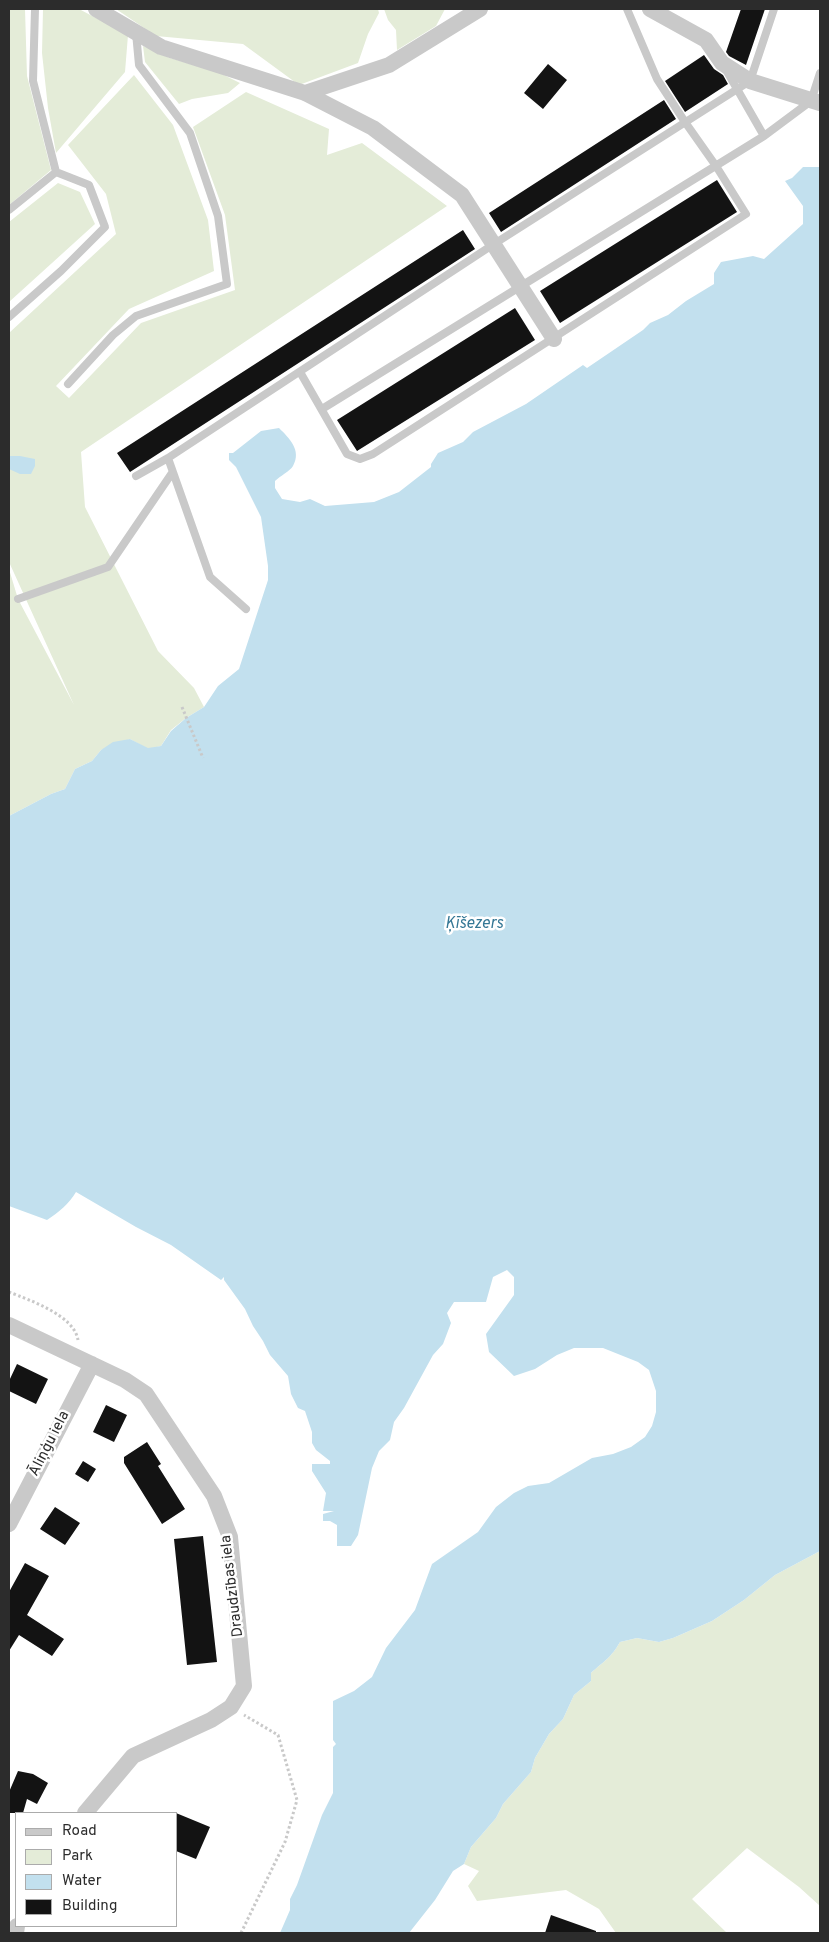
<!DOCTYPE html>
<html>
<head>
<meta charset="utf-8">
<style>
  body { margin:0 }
  #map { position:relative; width:829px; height:1942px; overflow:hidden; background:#fff; font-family:Overpass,sans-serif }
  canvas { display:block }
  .frame { position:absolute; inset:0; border:10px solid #2c2c2c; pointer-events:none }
  .legend { position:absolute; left:15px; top:1812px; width:162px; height:115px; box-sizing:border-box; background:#fff; border:1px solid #ababab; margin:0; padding:6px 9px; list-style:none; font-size:15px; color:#2c2c2c }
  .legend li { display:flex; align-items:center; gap:10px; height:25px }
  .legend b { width:25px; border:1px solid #ababab }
</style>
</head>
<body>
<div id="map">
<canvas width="829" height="1942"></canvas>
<div class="frame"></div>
<ul class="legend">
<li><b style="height:6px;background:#c9c9c9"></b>Road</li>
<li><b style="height:14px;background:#e4ecd8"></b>Park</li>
<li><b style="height:14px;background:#c2e0ee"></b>Water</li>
<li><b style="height:14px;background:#131313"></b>Building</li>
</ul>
</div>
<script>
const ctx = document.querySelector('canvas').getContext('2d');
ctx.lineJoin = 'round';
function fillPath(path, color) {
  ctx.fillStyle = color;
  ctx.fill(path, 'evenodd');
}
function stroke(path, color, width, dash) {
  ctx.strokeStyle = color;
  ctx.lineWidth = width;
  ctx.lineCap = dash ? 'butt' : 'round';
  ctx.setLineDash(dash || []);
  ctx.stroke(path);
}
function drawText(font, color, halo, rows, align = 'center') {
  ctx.font = font + ' Overpass,sans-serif';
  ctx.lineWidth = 5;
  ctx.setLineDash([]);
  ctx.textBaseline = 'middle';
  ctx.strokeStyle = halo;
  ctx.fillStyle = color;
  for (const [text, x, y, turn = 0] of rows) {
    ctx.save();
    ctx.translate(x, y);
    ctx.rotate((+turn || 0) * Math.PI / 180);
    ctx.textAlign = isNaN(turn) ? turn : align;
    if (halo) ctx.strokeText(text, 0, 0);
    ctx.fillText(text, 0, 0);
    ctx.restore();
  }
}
fillPath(new Path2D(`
  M 9,9 L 25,9 L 27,76 L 51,170 L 9,205 Z
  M 43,9 L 79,9 L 128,35 L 125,72 L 56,153 L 48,108 L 42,53 Z
  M 116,9 L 378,9 L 379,13 L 368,34 L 358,63 L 299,85 L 243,44 L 156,36 Z
  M 384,9 L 445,9 L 436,26 L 397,50 L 396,30 L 388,20 Z
  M 143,46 L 170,58 L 220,73 L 240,83 L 228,93 L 192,99 L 179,104 L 145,62 Z
  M 134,75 L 173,125 L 208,220 L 214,271 L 129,309 L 56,386 L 69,398 L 141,323 L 235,290 L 225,215 L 193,127 L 246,92 L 329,129 L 327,155 L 362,143 L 447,206 L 81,452 L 85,507 L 158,651 L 194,688 L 204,707 L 186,718 L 171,730 L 161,746 L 148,749 L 130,739 L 101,750 L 92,761 L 75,769 L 65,789 L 51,794 L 9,816 L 9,569 L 18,599 L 74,705 L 9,562 L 9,333 L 116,234 L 106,194 L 68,145 Z
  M 58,183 L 80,192 L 95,224 L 9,302 L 9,222 Z
  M 820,1551 L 820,1906 L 799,1887 L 747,1848 L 692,1899 L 727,1933 L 616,1933 L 599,1909 L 566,1890 L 477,1901 L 468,1886 L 479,1871 L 464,1864 L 471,1847 L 496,1818 L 503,1804 L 531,1772 L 535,1758 L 549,1734 L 563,1719 L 574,1695 L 591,1681 L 591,1673 C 604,1661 611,1658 620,1642 L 637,1638 L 659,1642 L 673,1638 L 712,1621 L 744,1600 L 775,1575 Z`), '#e4ecd8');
fillPath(new Path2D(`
  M 803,167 L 820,167 L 820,1551 L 775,1575 L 744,1600 L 712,1621 L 673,1638 L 659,1642 L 637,1638 L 620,1642 C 611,1658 604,1661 591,1673 L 591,1681 L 574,1695 L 563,1719 L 549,1734 L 535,1758 L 531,1772 L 503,1804 L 496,1818 L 471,1847 L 464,1864 L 453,1871 L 435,1900 L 409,1933 L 280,1933 L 290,1910 L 290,1899 L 297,1885 L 322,1815 L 333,1793 L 333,1747 L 336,1744 L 333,1740 L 333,1701 L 354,1691 L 372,1677 L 386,1648 L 415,1610 L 432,1564 L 478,1532 L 496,1507 L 514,1493 L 528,1486 L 549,1483 L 592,1458 L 613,1454 L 631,1447 L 645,1437 L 652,1426 L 656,1412 L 656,1391 L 649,1370 L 638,1362 L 603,1348 L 574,1348 L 557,1355 L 535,1369 L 514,1376 L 489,1352 L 486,1334 L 514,1295 L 514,1277 L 507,1270 L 493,1277 L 486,1302 L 454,1302 L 447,1313 L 451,1323 L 443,1344 L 433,1355 L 404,1408 L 394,1422 L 390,1440 L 379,1451 L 372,1468 L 358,1535 L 351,1546 L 337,1546 L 337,1525 L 330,1521 L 323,1521 L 323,1514 L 334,1511 L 323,1511 L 326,1493 L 312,1471 L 312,1464 L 330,1464 L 330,1461 L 316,1450 L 312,1443 L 312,1432 L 305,1411 L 298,1408 L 291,1394 L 288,1376 L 270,1355 L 263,1341 L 253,1326 L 245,1309 L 224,1280 L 224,1277 L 221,1280 L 171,1245 L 136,1227 L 76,1192 C 69,1204 59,1212 47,1220 L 9,1206 L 9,816 L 51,794 L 65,789 L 75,769 L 92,761 L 101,750 L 113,742 L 130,739 L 148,748 L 161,746 L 171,731 L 186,718 L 204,707 L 218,686 L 239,669 L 268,580 L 268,566 L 261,517 L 236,467 L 229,460 L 229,453 L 233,453 L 261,431 L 279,428 C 289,438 302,450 293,466 C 290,471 280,476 275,481 L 275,488 L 282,499 L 300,502 L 310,499 L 325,506 L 374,502 L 399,492 L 431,467 L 431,464 L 438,453 L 463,442 L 473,432 L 526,404 L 583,365 L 587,368 L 643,330 L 650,323 L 668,315 L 686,301 L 714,284 L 714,273 L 721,262 L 753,256 L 764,259 L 803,224 L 803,206 L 785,181 L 792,178 Z
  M 9,456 L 20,456 L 35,459 L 35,466 L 31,474 L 20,474 L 9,469 Z`), '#c2e0ee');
fillPath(new Path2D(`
  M 741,9 L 765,9 L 746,65 L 729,56 L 726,52 Z
  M 704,55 L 714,69 L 723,75 L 728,84 L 685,112 L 665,81 Z
  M 548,64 L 567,80 L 543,109 L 524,93 Z
  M 664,100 L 676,119 L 501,232 L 489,213 Z
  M 717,180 L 737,212 L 560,323 L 540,291 Z
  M 463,230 L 475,249 L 130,472 L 117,453 Z
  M 515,308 L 535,340 L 357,451 L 337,420 Z
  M 17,1364 L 48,1379 L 36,1404 L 9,1391 L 9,1381 Z
  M 106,1405 L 127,1415 L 114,1442 L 93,1432 Z
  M 147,1442 L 161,1464 L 158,1466 L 185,1509 L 162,1524 L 124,1463 L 124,1457 Z
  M 83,1461 L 96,1469 L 88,1482 L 75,1474 Z
  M 55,1507 L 80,1523 L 65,1545 L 40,1529 Z
  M 203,1536 L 217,1662 L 187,1665 L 174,1539 Z
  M 25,1563 L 49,1576 L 27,1615 L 64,1639 L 52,1656 L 19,1635 L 9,1651 L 9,1592 Z
  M 18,1771 L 33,1774 L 48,1783 L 37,1804 L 27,1799 L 23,1813 L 9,1813 L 9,1792 Z
  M 176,1813 L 210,1827 L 196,1859 L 176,1851 Z
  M 551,1915 L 596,1931 L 596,1933 L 545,1933 Z`), '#131313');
stroke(new Path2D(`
  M 182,707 L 203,758
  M 9,1292 C 29,1300 74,1315 78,1340
  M 241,1933 L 285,1842 L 297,1800 L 278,1735 L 244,1715`), '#c9c9c9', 3, [2.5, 2.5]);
stroke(new Path2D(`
  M 725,68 L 764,136
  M 9,210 L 56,172 L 33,81 L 35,9
  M 9,317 L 61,271 L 105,227 L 89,185 L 56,172
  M 300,372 L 347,454 L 360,459 L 373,454 L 746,214 L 716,166 L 685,122 L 657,79 L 627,9
  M 68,384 L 113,335 L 136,316 L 227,284 L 218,216 L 190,133 L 139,65 L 136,33
  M 322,409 L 764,136 L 811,101 L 820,73
  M 168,458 L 210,577 L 246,609
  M 136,476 L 168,458 L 494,244 L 750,81 L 774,9
  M 18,599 L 108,567 L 172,473`), '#c9c9c9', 8);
stroke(new Path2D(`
  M 96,9 L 161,47 L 305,93 L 373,128 L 462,195 L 554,339
  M 650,9 L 706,40 L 722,63 L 750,81 L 820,103
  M 305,93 L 389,65 L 480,9
  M 9,1325 L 125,1380 L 146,1394 L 214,1496 L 230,1537 L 244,1686 L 231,1707 L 211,1720 L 133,1756 L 85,1813
  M 9,1524 L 92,1364
  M 16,1933 L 17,1926`), '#c9c9c9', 16);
drawText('15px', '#2c2c2c', '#fff', [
  ["Āliņģu iela",50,1444,-63],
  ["Draudzības iela",233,1586,-97]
]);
drawText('italic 16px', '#347795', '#fff', [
  ["Ķīšezers",474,925]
]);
</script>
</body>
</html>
